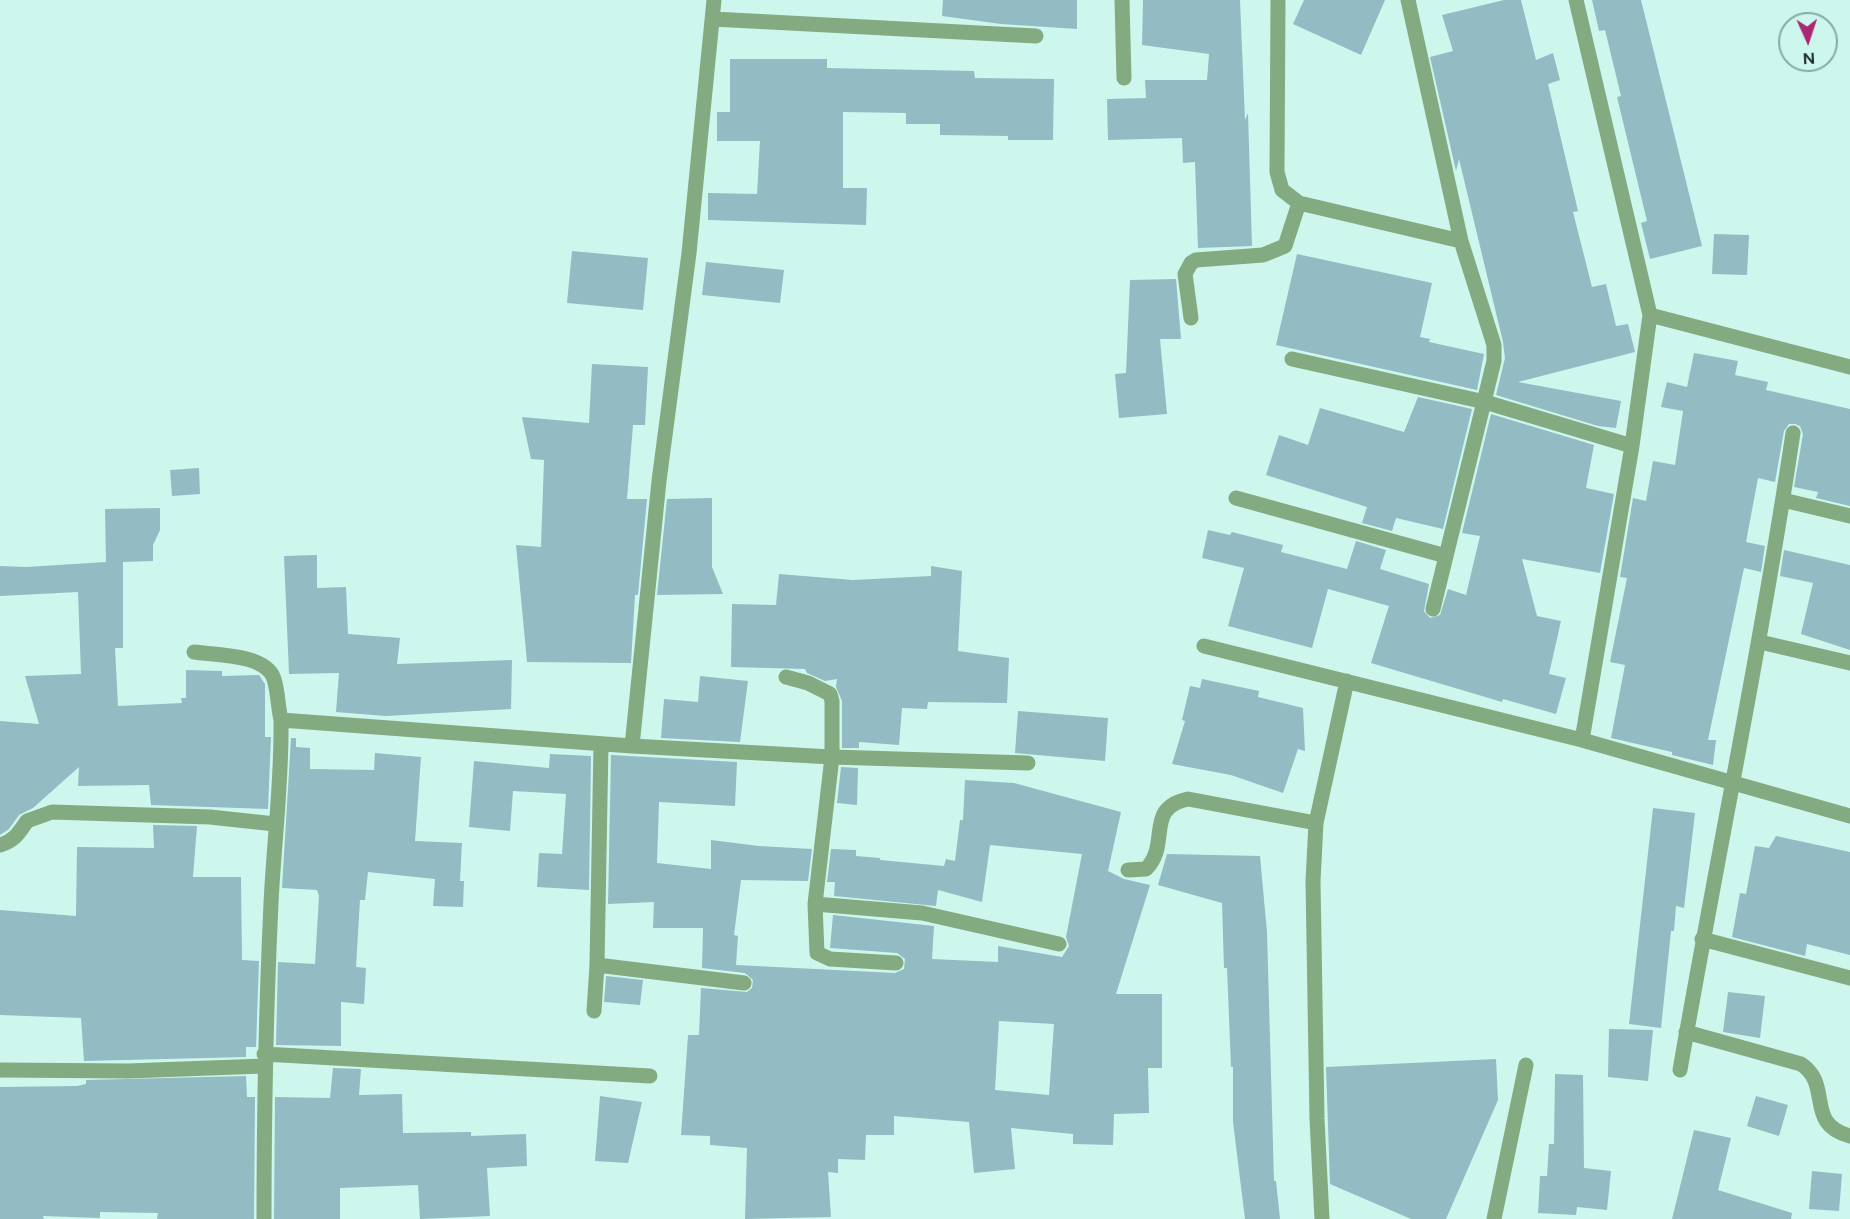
<!DOCTYPE html>
<html>
<head>
<meta charset="utf-8">
<style>
  body { margin:0 }
  #map { position:relative; width:1850px; height:1219px; overflow:hidden; background:#cdf7ed; font-family:Figtree,sans-serif }
  canvas { display:block }
  .north { position:absolute; left:1778px; top:12px; width:60px; height:60px; box-sizing:border-box; background:#cdf7ed; border:2px solid #89a9a1; border-radius:50%; rotate:177deg; font-size:16px; font-weight:700; line-height:24px; text-align:center; color:#22332f }
  .north::after { content:''; display:block; margin:auto; width:21px; height:27px; background:#ac2872; clip-path:polygon(50% 0,100% 100%,50% 72%,0 100%) }
</style>
</head>
<body>
<div id="map">
<canvas width="1850" height="1219"></canvas>
<div class="north">N</div>
</div>
<script>
const ctx = document.querySelector('canvas').getContext('2d');
ctx.lineJoin = 'round';
function fillPath(path, color) {
  ctx.fillStyle = color;
  ctx.fill(path, 'evenodd');
}
function stroke(path, color, width, dash) {
  ctx.strokeStyle = color;
  ctx.lineWidth = width;
  ctx.lineCap = dash ? 'butt' : 'round';
  ctx.setLineDash(dash || []);
  ctx.stroke(path);
}
fillPath(new Path2D(`
  M 943,0 L 1077,0 L 1077,29 L 1001,24 L 942,16 Z
  M 1143,0 L 1240,0 L 1245,120 L 1248,113 L 1252,246 L 1198,248 L 1195,162 L 1183,163 L 1182,138 L 1108,140 L 1107,99 L 1146,98 L 1145,80 L 1207,80 L 1209,54 L 1142,45 Z
  M 1304,0 L 1385,0 L 1361,55 L 1293,24 Z
  M 1504,0 L 1521,0 L 1536,60 L 1553,53 L 1560,80 L 1548,84 L 1578,211 L 1573,212 L 1592,287 L 1606,284 L 1616,326 L 1628,324 L 1635,352 L 1518,382 L 1621,401 L 1616,428 L 1598,426 L 1496,395 L 1505,358 L 1503,342 L 1459,159 L 1456,171 L 1430,57 L 1453,51 L 1442,15 Z
  M 1592,0 L 1641,0 L 1702,246 L 1650,259 L 1641,223 L 1647,221 L 1617,97 L 1621,96 L 1605,30 L 1599,31 Z
  M 730,59 L 827,59 L 827,68 L 974,71 L 975,78 L 1054,79 L 1053,140 L 1008,140 L 1008,136 L 940,135 L 940,124 L 906,124 L 906,113 L 843,112 L 843,188 L 867,188 L 866,225 L 708,220 L 708,193 L 757,194 L 760,141 L 717,141 L 717,112 L 730,112 Z
  M 1714,234 L 1749,235 L 1747,275 L 1712,274 Z
  M 572,251 L 648,258 L 643,310 L 567,303 Z
  M 1297,254 L 1432,283 L 1420,337 L 1430,339 L 1429,342 L 1484,354 L 1477,390 L 1276,345 Z
  M 706,262 L 784,270 L 780,303 L 702,295 Z
  M 1176,279 L 1181,339 L 1160,339 L 1167,414 L 1119,418 L 1115,374 L 1126,373 L 1130,280 Z
  M 1694,353 L 1738,361 L 1735,375 L 1768,382 L 1766,390 L 1850,409 L 1850,506 L 1816,498 L 1818,492 L 1794,487 L 1803,434 L 1800,426 L 1795,424 L 1789,424 L 1784,431 L 1775,482 L 1758,478 L 1746,542 L 1765,546 L 1761,572 L 1744,568 L 1708,740 L 1716,740 L 1713,765 L 1672,755 L 1672,752 L 1611,738 L 1625,665 L 1610,662 L 1627,578 L 1620,577 L 1633,498 L 1646,501 L 1653,461 L 1675,465 L 1683,411 L 1661,407 L 1667,382 L 1687,387 Z
  M 592,364 L 648,367 L 645,425 L 633,425 L 627,499 L 647,499 L 638,595 L 635,595 L 631,663 L 527,662 L 516,545 L 541,547 L 544,460 L 531,459 L 522,417 L 589,423 Z
  M 1418,397 L 1472,409 L 1443,529 L 1396,518 L 1392,531 L 1362,523 L 1367,507 L 1266,475 L 1279,435 L 1308,445 L 1320,408 L 1404,432 Z
  M 1491,414 L 1594,445 L 1586,488 L 1614,494 L 1600,573 L 1522,559 L 1537,616 L 1561,621 L 1549,674 L 1566,678 L 1556,714 L 1503,699 L 1502,702 L 1371,663 L 1389,606 L 1328,589 L 1312,648 L 1228,626 L 1244,568 L 1202,558 L 1208,530 L 1230,535 L 1232,532 L 1283,545 L 1281,552 L 1347,569 L 1356,541 L 1386,550 L 1380,569 L 1429,584 L 1424,611 L 1430,618 L 1440,615 L 1448,589 L 1466,595 L 1480,536 L 1462,533 Z
  M 199,468 L 200,494 L 172,496 L 170,470 Z
  M 712,498 L 712,567 L 723,594 L 657,595 L 667,499 Z
  M 160,508 L 160,530 L 153,545 L 153,561 L 123,562 L 123,648 L 115,648 L 118,706 L 182,703 L 181,698 L 186,698 L 186,670 L 222,671 L 222,676 L 259,675 L 265,684 L 265,737 L 271,737 L 268,809 L 151,805 L 149,785 L 78,786 L 79,767 L 33,808 L 19,815 L 9,829 L 0,835 L 0,721 L 39,724 L 25,676 L 81,674 L 78,592 L 0,596 L 0,566 L 26,567 L 106,562 L 105,509 Z
  M 1784,550 L 1850,565 L 1850,650 L 1801,634 L 1813,583 L 1780,576 Z
  M 317,555 L 317,588 L 346,587 L 348,634 L 400,638 L 397,664 L 512,660 L 511,709 L 386,716 L 336,712 L 339,673 L 289,674 L 284,556 Z
  M 931,566 L 962,571 L 958,651 L 1009,658 L 1007,703 L 928,702 L 927,709 L 902,708 L 899,745 L 859,742 L 859,748 L 842,748 L 842,701 L 836,687 L 837,679 L 825,681 L 807,673 L 805,669 L 731,667 L 732,604 L 776,605 L 779,574 L 853,580 L 931,576 Z
  M 700,676 L 748,681 L 740,742 L 661,738 L 664,699 L 698,702 Z
  M 1202,679 L 1259,691 L 1258,697 L 1303,708 L 1305,751 L 1298,749 L 1283,793 L 1231,775 L 1172,764 L 1185,721 L 1182,720 L 1190,686 L 1200,688 Z
  M 1018,711 L 1108,718 L 1105,761 L 1015,753 Z
  M 291,738 L 296,738 L 296,747 L 310,748 L 310,769 L 374,770 L 375,753 L 421,757 L 415,841 L 462,843 L 460,881 L 464,881 L 463,907 L 433,906 L 435,879 L 368,872 L 365,900 L 360,900 L 356,967 L 366,968 L 364,1004 L 341,1002 L 341,1046 L 276,1045 L 278,962 L 315,964 L 319,896 L 317,890 L 282,888 Z
  M 550,754 L 591,756 L 589,890 L 537,887 L 539,853 L 562,854 L 566,794 L 513,791 L 510,831 L 469,827 L 474,761 L 549,768 Z
  M 611,755 L 737,762 L 735,806 L 659,802 L 657,863 L 711,869 L 711,840 L 759,846 L 812,849 L 808,881 L 741,880 L 734,935 L 738,936 L 736,965 L 895,973 L 904,969 L 905,959 L 897,953 L 830,948 L 833,915 L 934,926 L 932,959 L 998,962 L 998,946 L 1062,957 L 1069,946 L 1066,937 L 1082,854 L 990,845 L 982,902 L 938,890 L 936,906 L 834,896 L 835,882 L 827,882 L 831,849 L 856,850 L 856,856 L 880,858 L 880,860 L 944,866 L 946,859 L 955,861 L 960,820 L 963,820 L 965,780 L 1014,783 L 1121,812 L 1108,871 L 1124,879 L 1150,885 L 1116,994 L 1162,994 L 1162,1068 L 1148,1068 L 1149,1113 L 1114,1114 L 1113,1145 L 1073,1144 L 1073,1134 L 1011,1128 L 1015,1169 L 974,1173 L 969,1122 L 894,1116 L 894,1135 L 866,1135 L 865,1160 L 838,1159 L 838,1173 L 828,1172 L 831,1217 L 745,1219 L 747,1148 L 710,1145 L 710,1136 L 681,1135 L 688,1035 L 699,1035 L 701,988 L 747,992 L 752,988 L 753,980 L 745,973 L 702,968 L 703,928 L 653,928 L 654,902 L 608,904 ZM 999,1021 L 1054,1024 L 1049,1095 L 995,1090 Z
  M 841,767 L 858,768 L 857,805 L 837,803 Z
  M 1653,808 L 1695,813 L 1684,908 L 1676,906 L 1674,931 L 1671,931 L 1661,1028 L 1629,1024 Z
  M 153,825 L 197,826 L 193,877 L 241,877 L 242,960 L 259,961 L 256,1047 L 246,1047 L 246,1057 L 84,1061 L 81,1018 L 0,1015 L 0,910 L 76,916 L 77,847 L 154,848 Z
  M 1776,836 L 1850,852 L 1850,955 L 1807,944 L 1805,956 L 1732,937 L 1740,893 L 1746,894 L 1755,846 L 1769,848 Z
  M 1167,854 L 1260,856 L 1267,932 L 1274,1181 L 1276,1181 L 1280,1219 L 1245,1219 L 1233,1122 L 1233,1067 L 1231,1067 L 1227,968 L 1224,968 L 1222,903 L 1158,885 Z
  M 606,976 L 643,980 L 640,1005 L 604,1002 Z
  M 1728,992 L 1765,996 L 1760,1038 L 1723,1032 Z
  M 1609,1029 L 1653,1030 L 1648,1081 L 1608,1077 Z
  M 1496,1059 L 1498,1100 L 1446,1219 L 1411,1219 L 1330,1184 L 1326,1067 Z
  M 333,1068 L 361,1069 L 359,1095 L 402,1094 L 403,1133 L 471,1132 L 471,1136 L 526,1134 L 527,1166 L 487,1168 L 490,1216 L 420,1219 L 418,1185 L 340,1188 L 340,1219 L 274,1219 L 275,1097 L 330,1098 Z
  M 1555,1074 L 1583,1075 L 1584,1168 L 1611,1171 L 1607,1210 L 1577,1207 L 1576,1215 L 1538,1213 L 1540,1176 L 1547,1176 L 1549,1144 L 1554,1144 Z
  M 246,1076 L 247,1097 L 255,1097 L 254,1219 L 157,1219 L 158,1213 L 100,1212 L 100,1218 L 43,1216 L 44,1219 L 0,1219 L 0,1087 L 77,1086 L 86,1084 L 86,1080 Z
  M 600,1096 L 642,1102 L 628,1163 L 595,1161 Z
  M 1756,1096 L 1788,1105 L 1779,1136 L 1747,1126 Z
  M 1694,1130 L 1731,1138 L 1718,1190 L 1792,1213 L 1791,1219 L 1672,1219 Z
  M 1812,1171 L 1842,1174 L 1839,1211 L 1809,1209 Z`), '#92bbc4');
stroke(new Path2D(`
  M 1122,0 L 1124,78
  M 1278,0 L 1277,172 L 1282,190 L 1299,203 L 1461,241
  M 1408,0 L 1461,241 L 1494,345 L 1494,361 L 1433,609
  M 1576,0 L 1650,315 L 1632,446 L 1582,740
  M 713,19 L 1036,36
  M 1650,315 L 1850,367
  M 1191,318 L 1185,274 L 1191,263 L 1196,260 L 1263,255 L 1285,246 L 1299,203
  M 1292,359 L 1485,402 L 1632,446
  M 1236,498 L 1446,556
  M 1783,500 L 1850,516
  M 1760,642 L 1850,663
  M 1204,646 L 1582,740 L 1850,816
  M 194,652 C 215,655 266,654 274,679 C 278,692 278,707 281,720
  M 786,677 L 808,683 L 830,694 L 832,701 L 832,757 L 815,904 L 817,953 L 830,959 L 896,963
  M 632,746 L 659,481 L 689,253 L 714,0
  M 0,845 C 14,841 19,833 27,821 L 52,812 L 210,817 L 275,824
  M 1128,870 L 1146,869 C 1171,844 1144,808 1188,799 L 1316,823
  M 815,904 L 922,913 L 1059,944
  M 1702,939 L 1850,978
  M 597,965 L 744,983
  M 594,1011 L 597,965 L 601,744
  M 1686,1032 L 1801,1064 C 1833,1085 1804,1124 1850,1136
  M 264,1054 L 650,1076
  M 0,1070 L 128,1071 L 264,1066
  M 1680,1070 C 1717,858 1761,646 1793,433
  M 264,1219 C 264,1113 266,1009 271,903 C 274,842 282,781 281,720 L 632,746 L 832,757 L 1028,763
  M 1322,1219 L 1317,1119 L 1313,881 L 1316,823 L 1347,681
  M 1494,1219 L 1526,1065`), '#83aa81', 15);
</script>
</body>
</html>
